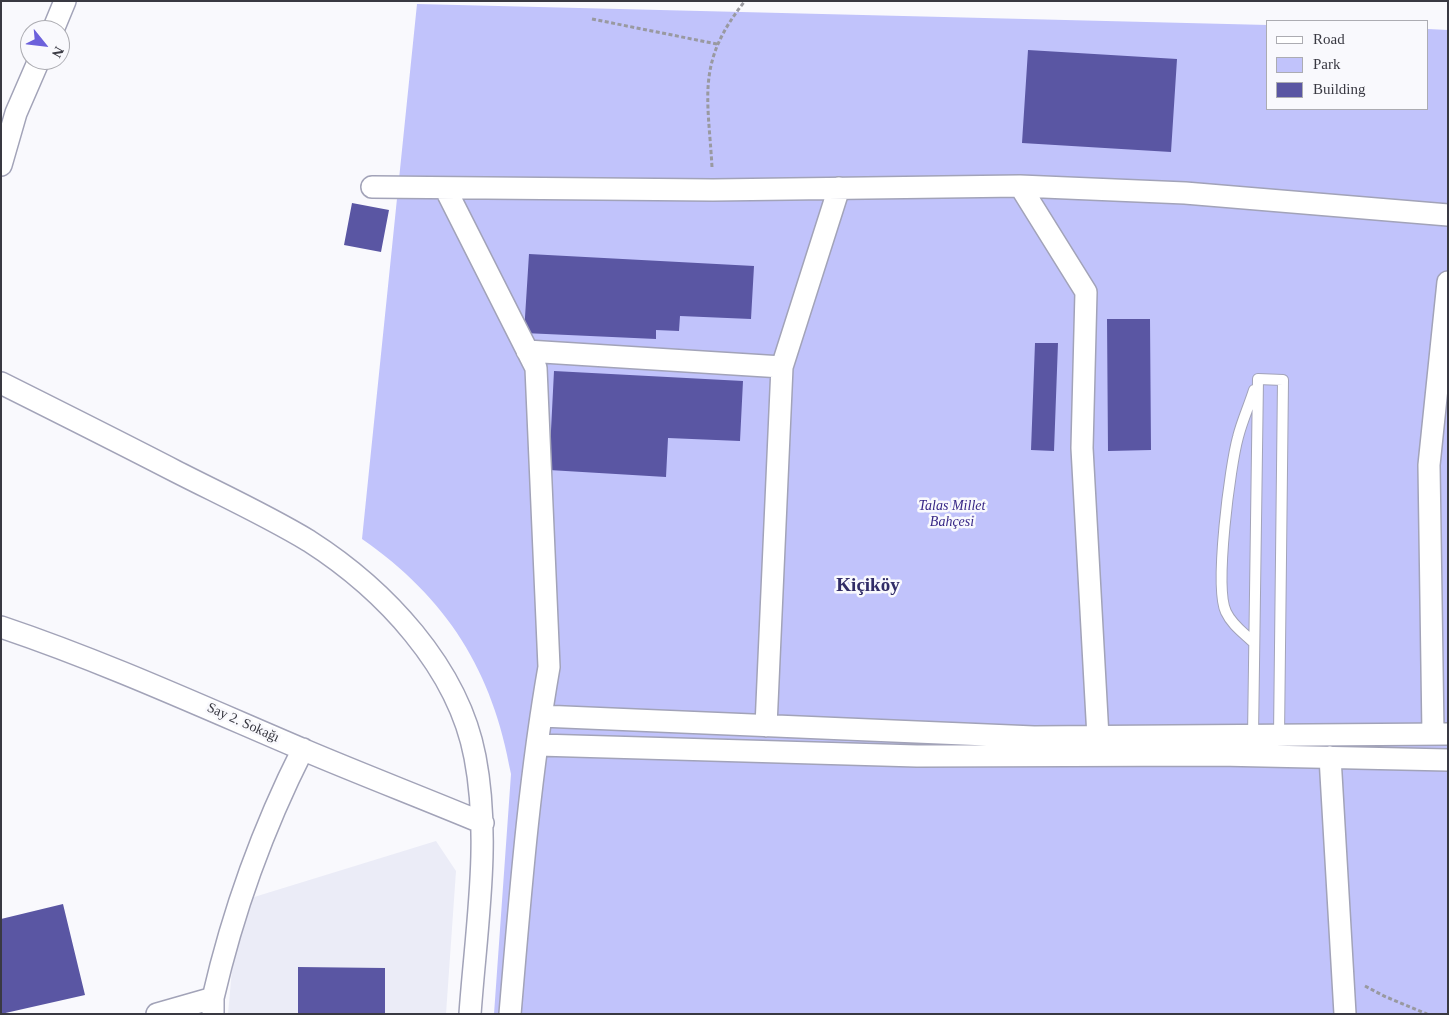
<!DOCTYPE html>
<html>
<head>
<meta charset="utf-8">
<style>
  body { margin:0 }
  #map { position:relative; width:1449px; height:1015px; overflow:hidden; background:#f9f9fd; font-family:Georgia,serif }
  canvas { display:block }
  .frame { position:absolute; inset:0; border:2px solid #393942; pointer-events:none }
  .legend { position:absolute; left:1266px; top:20px; width:162px; height:90px; box-sizing:border-box; background:#f9f9fd; border:1px solid #acacb2; margin:0; padding:6px 9px; list-style:none; font-size:15px; color:#393942 }
  .legend li { display:flex; align-items:center; gap:10px; height:25px }
  .legend b { width:25px; border:1px solid #acacb2 }
  .north { position:absolute; left:20px; top:20px; width:50px; height:50px; box-sizing:border-box; background:#f9f9fd; border:1px solid #acacb2; border-radius:50%; rotate:119deg; font-size:14px; font-weight:700; line-height:20px; text-align:center; color:#393942 }
  .north::after { content:''; display:block; margin:auto; width:18px; height:22px; background:#6c61db; clip-path:polygon(50% 0,100% 100%,50% 72%,0 100%) }
</style>
</head>
<body>
<div id="map">
<canvas width="1449" height="1015"></canvas>
<div class="frame"></div>
<ul class="legend">
<li><b style="height:6px;background:#fff"></b>Road</li>
<li><b style="height:14px;background:#c1c3fb"></b>Park</li>
<li><b style="height:14px;background:#5a56a3"></b>Building</li>
</ul>
<div class="north">N</div>
</div>
<script>
const ctx = document.querySelector('canvas').getContext('2d');
ctx.lineJoin = 'round';
function fillPath(path, color) {
  ctx.fillStyle = color;
  ctx.fill(path, 'evenodd');
}
function stroke(path, color, width, dash) {
  ctx.strokeStyle = color;
  ctx.lineWidth = width;
  ctx.lineCap = dash ? 'butt' : 'round';
  ctx.setLineDash(dash || []);
  ctx.stroke(path);
}
function drawText(font, color, halo, rows, align = 'center') {
  ctx.font = font + ' Georgia,serif';
  ctx.lineWidth = 5;
  ctx.setLineDash([]);
  ctx.textBaseline = 'middle';
  ctx.strokeStyle = halo;
  ctx.fillStyle = color;
  for (const [text, x, y, turn = 0] of rows) {
    ctx.save();
    ctx.translate(x, y);
    ctx.rotate((+turn || 0) * Math.PI / 180);
    ctx.textAlign = isNaN(turn) ? turn : align;
    if (halo) ctx.strokeText(text, 0, 0);
    ctx.fillText(text, 0, 0);
    ctx.restore();
  }
}
fillPath(new Path2D(`
  M 436,841 L 456,871 L 446,1014 L 228,1014 L 238,902 Z`), '#ebecf7');
fillPath(new Path2D(`
  M 417,4 L 1268,25 L 1268,109 L 1428,109 L 1428,29 L 1448,30 L 1448,1014 L 494,1014 L 511,774 C 493,671 447,598 362,539 Z`), '#c1c3fb');
fillPath(new Path2D(`
  M 1028,50 L 1177,59 L 1171,152 L 1022,143 Z
  M 352,203 L 389,210 L 381,252 L 344,245 Z
  M 529,254 L 754,266 L 751,319 L 680,316 L 679,331 L 656,330 L 656,339 L 524,333 Z
  M 1107,319 L 1150,319 L 1151,450 L 1108,451 Z
  M 1035,343 L 1058,343 L 1054,451 L 1031,450 Z
  M 554,371 L 743,381 L 740,441 L 668,438 L 666,477 L 549,470 Z
  M 63,904 L 85,995 L 1,1014 L 1,919 Z
  M 298,967 L 385,968 L 385,1014 L 298,1014 Z`), '#5a56a3');
const lane = new Path2D(`
  M 1258,379 L 1283,380 L 1279,736
  M 1254,390 C 1249,406 1242,421 1238,437 C 1230,466 1214,588 1226,612 C 1232,625 1244,633 1254,643
  M 1253,736 L 1258,379`);
const street = new Path2D(`
  M 53,30 L 65,1
  M 1,165 L 16,113 L 39,60
  M 1020,186 L 1086,292 L 1082,448 L 1098,737
  M 372,187 L 713,190 L 1020,186 L 1185,193 L 1448,215
  M 445,188 L 536,368 L 549,667 C 529,781 520,898 510,1014
  M 527,351 L 782,367 L 766,726
  M 782,367 L 839,188
  M 1,383 C 59,412 117,441 175,471 C 220,494 266,515 309,541 C 384,589 458,667 475,757 C 491,840 476,930 470,1014
  M 1,627 C 105,662 203,707 304,750 C 363,775 423,798 483,823
  M 541,716 L 1034,737 L 1448,734
  M 1433,734 L 1429,465 L 1448,282
  M 539,745 L 917,756 L 1219,755 L 1448,760
  M 1330,757 L 1345,1014
  M 157,1014 L 213,998
  M 213,1014 L 213,998 C 233,911 262,830 303,749`);
stroke(lane, '#a2a3b8', 12);
stroke(street, '#a2a3b8', 24);
stroke(new Path2D(`
  M 592,19 L 717,44
  M 712,167 C 708,96 696,62 745,1
  M 1365,986 L 1384,996 L 1427,1014`), '#9999a0', 3, [4, 2.5]);
stroke(lane, '#fff', 10);
stroke(street, '#fff', 21);
drawText('italic 14px', '#372786', '#f9f9fd', [
  ["Talas Millet",952,506],
  ["Bahçesi",952,522]
]);
drawText('14px', '#393942', '#f9f9fd', [
  ["Say 2. Sokağı",243,723,24]
]);
drawText('bold 19px', '#312c67', '#f9f9fd', [
  ["Kiçiköy",868,586]
]);
</script>
</body>
</html>
